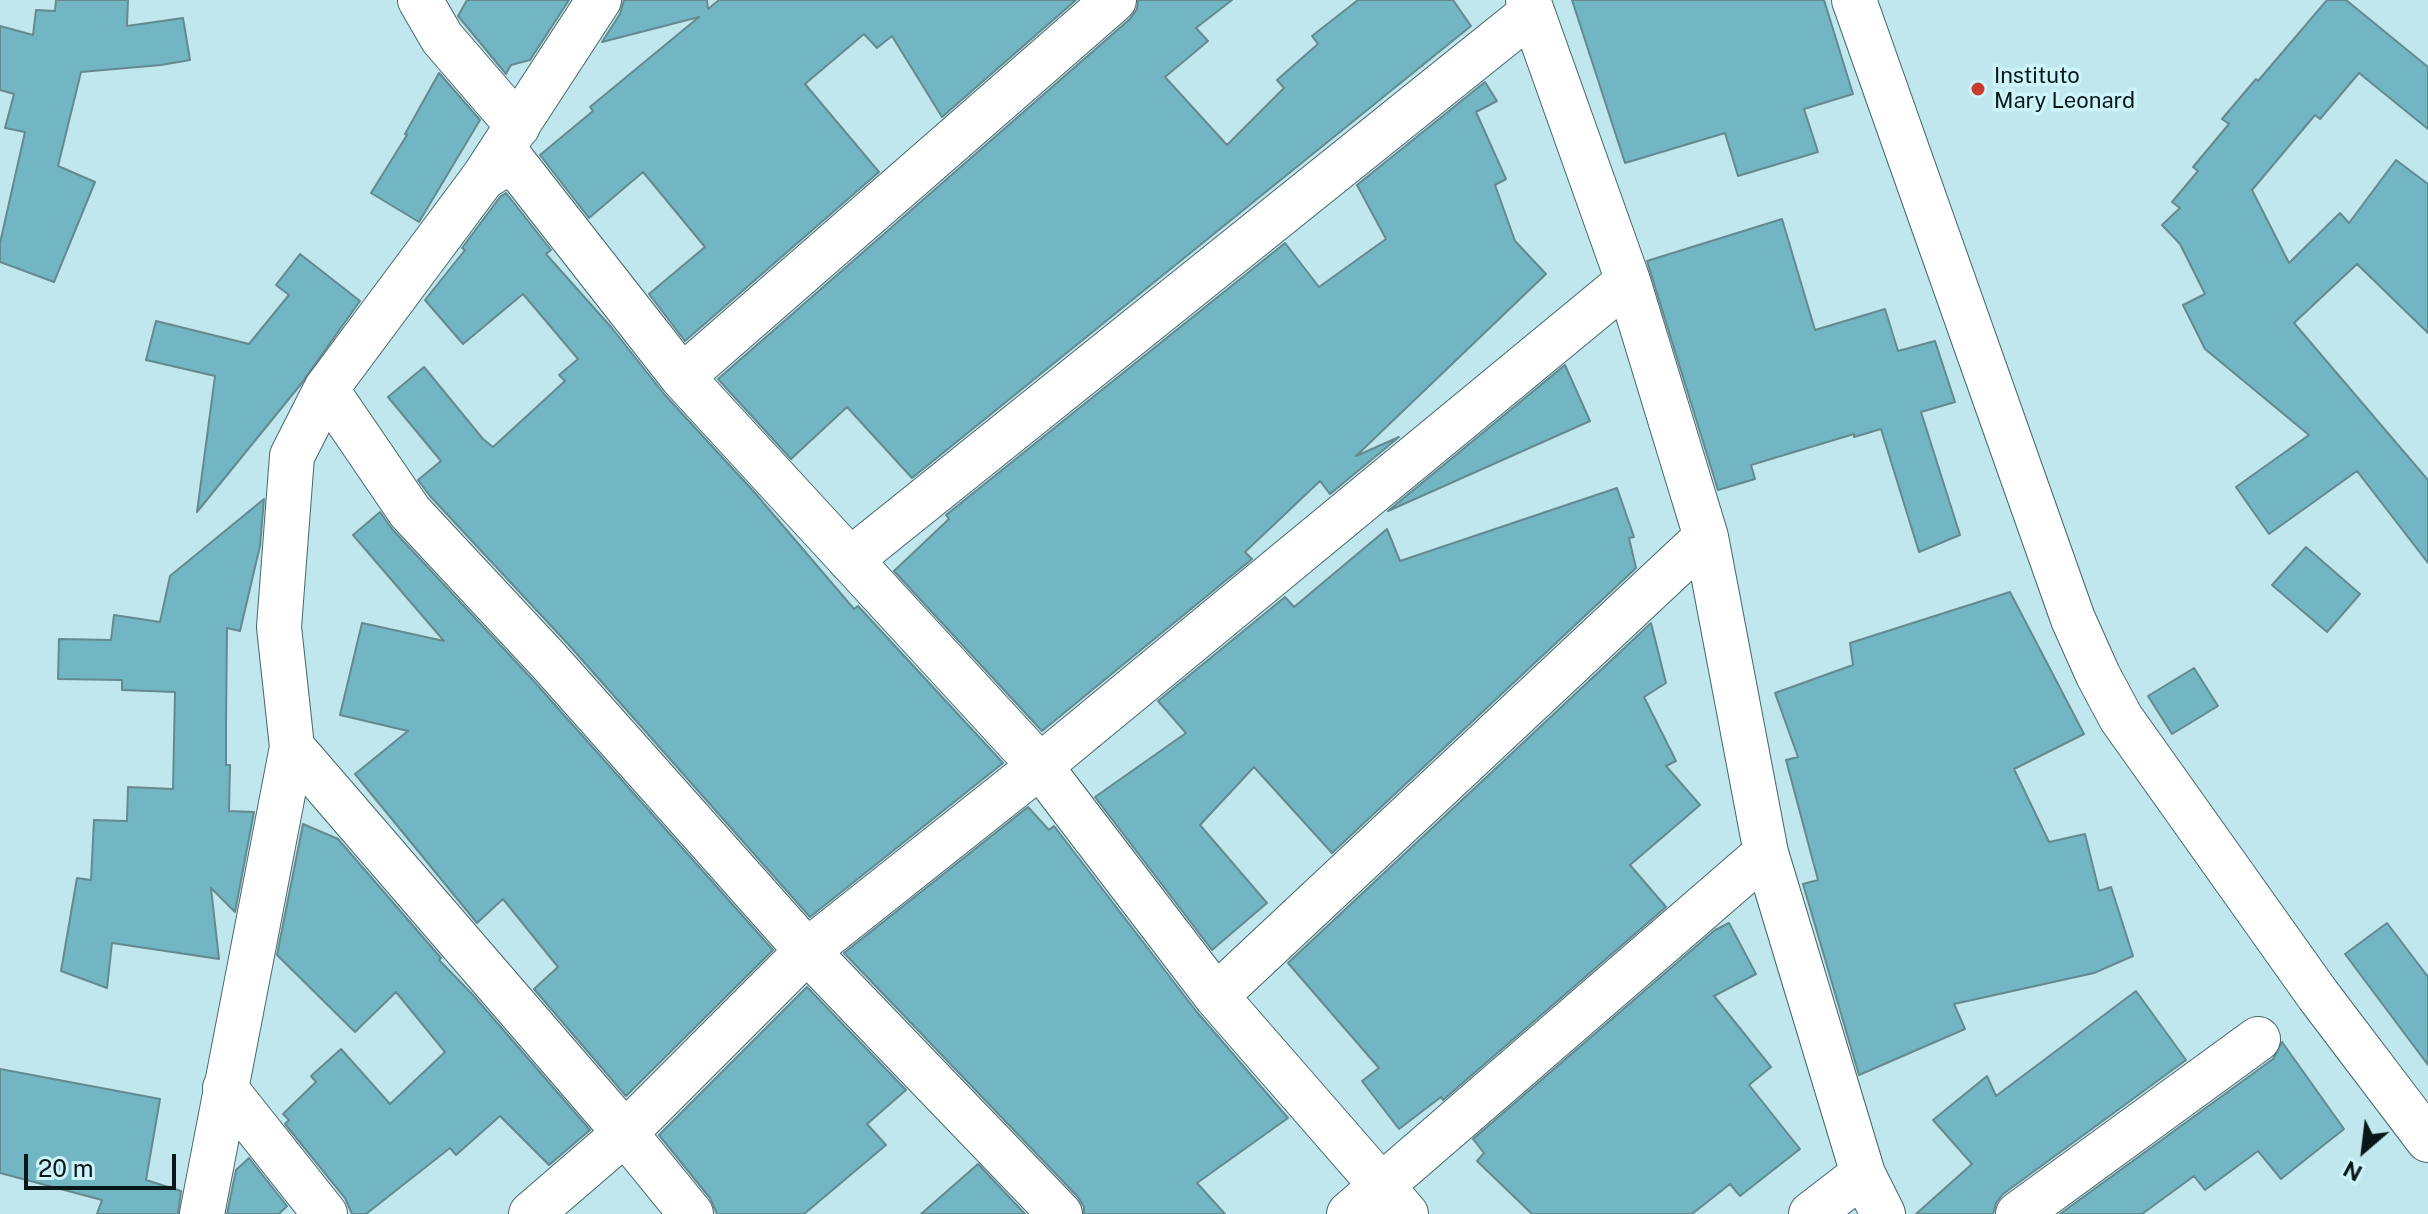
<!DOCTYPE html>
<html>
<head>
<meta charset="utf-8">
<style>
  body { margin:0 }
  #map { position:relative; width:2428px; height:1214px; overflow:hidden; background:#c0e7ed; font-family:"Public Sans",sans-serif }
  canvas { display:block }
  .north { position:absolute; left:2324px; top:1110px; width:80px; height:80px; -webkit-text-stroke:6px #cdf4fb; paint-order:stroke; rotate:208deg; font-size:22px; font-weight:700; line-height:32px; text-align:center; color:#091719 }
  .north::after { content:''; display:block; margin:auto; width:28px; height:36px; background:#091719; clip-path:polygon(50% 0,100% 100%,50% 72%,0 100%) }
  .scale { position:absolute; left:24px; top:1154px; width:152px; height:36px; box-sizing:border-box; border:4px solid #091719; border-top:0; padding-left:10px; font-size:24px; line-height:28px; white-space:nowrap; color:#091719; -webkit-text-stroke:6px #cdf4fb; paint-order:stroke }
</style>
</head>
<body>
<div id="map">
<canvas width="2428" height="1214"></canvas>
<div class="north">N</div>
<div class="scale">20 m</div>
</div>
<script>
const ctx = document.querySelector('canvas').getContext('2d');
ctx.lineJoin = 'round';
function fillPath(path, color) {
  ctx.fillStyle = color;
  ctx.fill(path, 'evenodd');
}
function stroke(path, color, width, dash) {
  ctx.strokeStyle = color;
  ctx.lineWidth = width;
  ctx.lineCap = dash ? 'butt' : 'round';
  ctx.setLineDash(dash || []);
  ctx.stroke(path);
}
function drawText(font, color, halo, rows, align = 'center') {
  ctx.font = font + ' "Public Sans",sans-serif';
  ctx.lineWidth = 7;
  ctx.setLineDash([]);
  ctx.textBaseline = 'middle';
  ctx.strokeStyle = halo;
  ctx.fillStyle = color;
  for (const [text, x, y, turn = 0] of rows) {
    ctx.save();
    ctx.translate(x, y);
    ctx.rotate((+turn || 0) * Math.PI / 180);
    ctx.textAlign = isNaN(turn) ? turn : align;
    if (halo) ctx.strokeText(text, 0, 0);
    ctx.fillText(text, 0, 0);
    ctx.restore();
  }
}
const building = new Path2D(`
  M 56,0 L 128,0 L 127,26 L 183,18 L 190,60 L 161,65 L 81,72 L 58,166 L 95,182 L 54,282 L 0,262 L 0,243 L 25,132 L 5,128 L 14,94 L 0,90 L 0,26 L 33,35 L 36,10 L 55,11 Z
  M 467,0 L 569,0 L 530,60 L 511,65 L 506,74 L 458,16 Z
  M 624,0 L 707,0 L 708,9 L 719,0 L 1076,0 L 942,117 L 892,36 L 877,48 L 864,34 L 805,84 L 879,172 L 685,341 L 649,294 L 705,247 L 643,172 L 589,218 L 540,155 L 593,111 L 590,107 L 699,17 L 602,42 L 620,14 Z
  M 1138,0 L 1232,0 L 1196,28 L 1208,41 L 1165,77 L 1227,145 L 1284,88 L 1277,80 L 1318,44 L 1312,36 L 1358,0 L 1453,0 L 1471,26 L 912,478 L 847,407 L 791,459 L 718,379 L 1130,19 L 1137,9 Z
  M 1572,0 L 1824,0 L 1853,94 L 1804,109 L 1818,152 L 1738,176 L 1725,133 L 1625,163 Z
  M 2327,0 L 2346,0 L 2428,67 L 2428,129 L 2359,73 L 2320,119 L 2315,115 L 2252,190 L 2289,263 L 2340,213 L 2349,223 L 2396,160 L 2428,184 L 2428,333 L 2357,264 L 2294,323 L 2428,480 L 2428,563 L 2357,471 L 2269,534 L 2236,487 L 2309,435 L 2205,349 L 2183,305 L 2205,294 L 2180,244 L 2162,225 L 2180,208 L 2172,202 L 2198,171 L 2193,167 L 2229,124 L 2222,119 L 2256,79 L 2258,81 Z
  M 439,73 L 480,120 L 419,222 L 371,193 L 407,135 L 405,134 Z
  M 1485,82 L 1497,101 L 1476,112 L 1506,179 L 1495,185 L 1515,241 L 1546,274 L 1356,456 L 1399,437 L 1330,494 L 1320,481 L 1245,552 L 1252,559 L 1042,731 L 894,571 L 949,519 L 946,515 L 1285,243 L 1319,287 L 1386,239 L 1357,185 Z
  M 506,193 L 551,250 L 546,254 L 611,327 L 664,394 L 755,493 L 854,609 L 858,606 L 1003,763 L 810,917 L 568,644 L 430,496 L 418,480 L 441,461 L 388,397 L 424,367 L 483,439 L 493,447 L 565,381 L 559,375 L 578,359 L 523,294 L 463,344 L 425,300 L 465,250 L 462,248 L 500,197 Z
  M 1782,219 L 1815,330 L 1885,309 L 1898,351 L 1935,341 L 1955,402 L 1921,412 L 1960,535 L 1919,552 L 1881,429 L 1854,437 L 1854,434 L 1751,465 L 1755,479 L 1718,490 L 1647,261 Z
  M 300,254 L 360,301 L 301,384 L 197,512 L 215,376 L 146,360 L 156,321 L 249,344 L 289,295 L 276,285 Z
  M 1565,365 L 1590,421 L 1388,511 Z
  M 1617,488 L 1634,537 L 1629,538 L 1636,568 L 1332,853 L 1254,767 L 1200,825 L 1267,903 L 1212,950 L 1095,797 L 1186,733 L 1158,701 L 1285,597 L 1294,607 L 1387,529 L 1400,561 Z
  M 264,499 L 260,546 L 240,631 L 227,628 L 226,725 L 226,765 L 230,765 L 229,811 L 254,812 L 235,912 L 211,888 L 219,959 L 112,943 L 107,988 L 61,971 L 77,878 L 91,880 L 94,820 L 127,821 L 128,787 L 173,789 L 175,692 L 122,690 L 122,680 L 58,679 L 59,639 L 111,640 L 114,615 L 160,622 L 170,576 Z
  M 380,512 L 392,529 L 531,678 L 773,950 L 626,1096 L 534,989 L 558,967 L 503,899 L 477,923 L 355,774 L 408,731 L 340,715 L 362,623 L 444,641 L 353,535 Z
  M 2306,547 L 2360,594 L 2327,632 L 2272,585 Z
  M 2010,592 L 2084,734 L 2014,769 L 2049,842 L 2085,834 L 2099,891 L 2111,887 L 2133,956 L 2094,973 L 1954,1004 L 1965,1029 L 1859,1075 L 1803,884 L 1818,880 L 1786,760 L 1798,757 L 1775,693 L 1853,665 L 1850,643 Z
  M 1651,623 L 1666,683 L 1644,697 L 1676,761 L 1666,766 L 1700,805 L 1630,865 L 1666,907 L 1443,1100 L 1441,1097 L 1399,1129 L 1362,1081 L 1379,1068 L 1288,963 Z
  M 2194,668 L 2218,706 L 2172,734 L 2148,696 Z
  M 1028,807 L 1049,830 L 1054,826 L 1196,1011 L 1288,1118 L 1197,1183 L 1225,1214 L 1084,1214 L 1084,1207 L 1078,1197 L 844,953 Z
  M 303,824 L 338,839 L 441,958 L 439,960 L 473,995 L 590,1130 L 549,1165 L 500,1116 L 456,1155 L 450,1148 L 366,1214 L 352,1214 L 345,1198 L 285,1124 L 289,1120 L 283,1114 L 316,1082 L 311,1076 L 341,1049 L 390,1104 L 445,1052 L 396,992 L 355,1032 L 277,955 Z
  M 1729,923 L 1756,974 L 1714,996 L 1771,1067 L 1749,1085 L 1800,1149 L 1740,1196 L 1730,1184 L 1692,1214 L 1532,1214 L 1477,1161 L 1484,1153 L 1473,1139 L 1715,930 Z
  M 2387,923 L 2428,977 L 2428,1065 L 2345,954 Z
  M 807,987 L 906,1090 L 867,1124 L 886,1145 L 804,1214 L 717,1214 L 710,1198 L 659,1135 Z
  M 2136,991 L 2186,1060 L 2003,1194 L 1996,1203 L 1993,1214 L 1916,1214 L 1972,1164 L 1933,1120 L 1987,1076 L 1996,1096 Z
  M 2282,1042 L 2344,1129 L 2281,1179 L 2258,1151 L 2205,1190 L 2194,1176 L 2142,1214 L 2060,1214 L 2273,1059 Z
  M 0,1069 L 160,1099 L 146,1180 L 181,1191 L 178,1214 L 97,1214 L 102,1200 L 0,1173 Z
  M 249,1158 L 287,1206 L 279,1214 L 227,1214 L 236,1170 Z
  M 978,1164 L 1025,1214 L 921,1214 Z`);
fillPath(building, '#71b6c2');
stroke(building, '#65898f', 2);
const minor = new Path2D(`
  M 420,0 L 442,38 L 518,126
  M 1528,0 L 1628,281 L 1706,537 L 1766,853 L 1863,1174 L 1883,1214
  M 1854,0 L 2073,619 L 2098,675 L 2121,718 L 2318,995 L 2428,1140
  M 483,178 L 512,160 L 682,377 L 1040,766 L 1216,996 L 1406,1214
  M 682,377 L 1114,0
  M 326,389 L 410,512 L 549,661 L 807,951 L 1060,1214
  M 850,560 L 1531,13
  M 292,747 L 625,1133 L 691,1214
  M 1216,996 L 1706,537
  M 225,1088 L 325,1214
  M 202,1214 L 292,747 L 279,627 L 292,456 L 326,389 L 483,178 L 599,0
  M 531,1214 L 625,1133 L 807,951 L 1040,766 L 1628,281
  M 1349,1214 L 1766,853
  M 1811,1214 L 1863,1174
  M 2018,1214 L 2258,1039`);
stroke(minor, '#44666d', 46);
stroke(minor, '#fff', 44);
for (const [x, y, r, color] of [
  [1978,89,8,"#c93c2d"]
]) {
  const dot = new Path2D();
  dot.arc(x, y, r, 0, 2 * Math.PI);
  ctx.fillStyle = color;
  ctx.fill(dot);
  stroke(dot, '#cdf4fb', 3);
}
drawText('22px', '#091719', '#cdf4fb', [
  ["Instituto",1994,76],
  ["Mary Leonard",1994,101]
], 'left');
</script>
</body>
</html>
